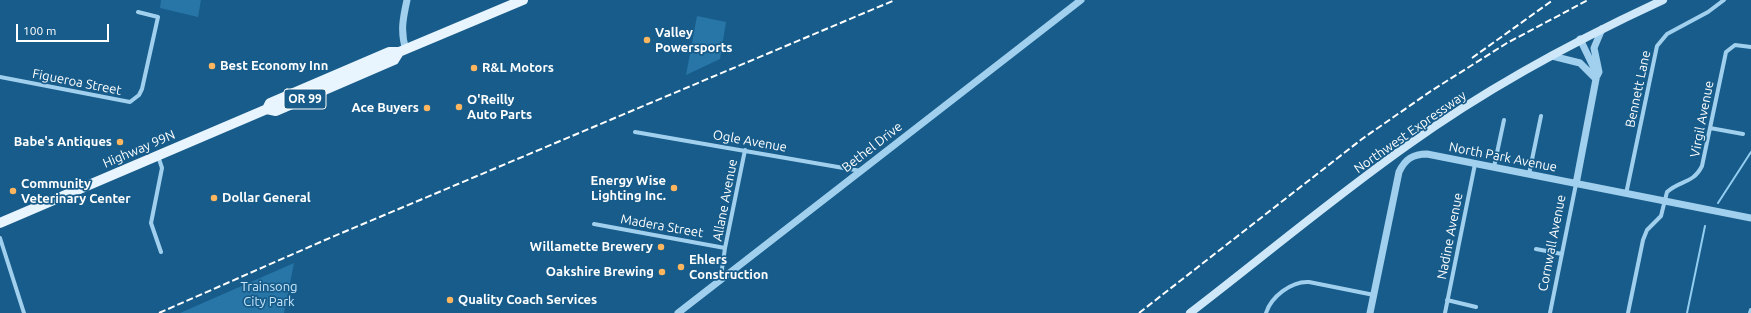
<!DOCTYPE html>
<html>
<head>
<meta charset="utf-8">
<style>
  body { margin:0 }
  #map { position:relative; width:1751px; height:313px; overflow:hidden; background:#175c8a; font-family:Ubuntu,sans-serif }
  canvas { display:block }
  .scale { position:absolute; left:16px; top:24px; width:93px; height:18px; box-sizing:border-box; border:2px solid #fff; border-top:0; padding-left:5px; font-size:12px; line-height:14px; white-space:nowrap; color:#fff; -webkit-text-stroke:3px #175c8a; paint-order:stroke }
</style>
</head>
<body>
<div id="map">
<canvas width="1751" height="313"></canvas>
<div class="scale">100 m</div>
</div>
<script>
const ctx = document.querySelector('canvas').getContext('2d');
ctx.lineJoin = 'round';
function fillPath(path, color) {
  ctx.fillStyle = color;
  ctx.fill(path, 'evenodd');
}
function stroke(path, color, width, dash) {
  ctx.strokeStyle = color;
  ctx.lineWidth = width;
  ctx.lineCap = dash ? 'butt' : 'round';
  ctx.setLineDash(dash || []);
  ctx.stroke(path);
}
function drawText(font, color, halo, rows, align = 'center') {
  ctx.font = font + ' Ubuntu,sans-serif';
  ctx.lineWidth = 3.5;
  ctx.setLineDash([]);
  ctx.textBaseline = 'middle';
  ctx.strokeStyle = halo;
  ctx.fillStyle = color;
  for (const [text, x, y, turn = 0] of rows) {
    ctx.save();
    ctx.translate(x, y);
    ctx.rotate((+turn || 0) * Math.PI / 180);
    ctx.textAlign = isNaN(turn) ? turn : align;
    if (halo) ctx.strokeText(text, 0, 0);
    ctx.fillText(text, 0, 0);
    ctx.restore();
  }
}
fillPath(new Path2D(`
  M 161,0 L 201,0 L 198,17 L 160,8 Z
  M 697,16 L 726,22 L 720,59 L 686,75 Z
  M 294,263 L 284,313 L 180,313 Z`), '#2776a7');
stroke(new Path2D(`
  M 1718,203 L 1751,152
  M 1687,313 L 1705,226`), '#93cef1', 2);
stroke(new Path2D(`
  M 0,77 L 130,102 L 139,95 L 142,89 L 158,17 L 138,12
  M 1710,128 L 1743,134
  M 635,132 L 861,171
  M 158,156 L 162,168 L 151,223 L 161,252
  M 1494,167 L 1504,120
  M 1529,174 L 1541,116
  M 1626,194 L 1657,46 L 1667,34 L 1708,12 L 1724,0
  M 594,224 L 725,248
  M 0,238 L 24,313
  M 1536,249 L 1562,254
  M 723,277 L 722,269 L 725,248 L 745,150
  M 1447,300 L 1476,307
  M 1266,313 C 1271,297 1291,281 1309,282 L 1374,295
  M 1445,313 L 1475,164
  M 1550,313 L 1576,184
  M 1628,313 L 1643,240 L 1647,230 L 1661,216 L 1667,192 C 1680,180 1693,184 1702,166 L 1726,52 L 1735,45 L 1751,47
  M 1750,313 L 1751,310`), '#a1d0ee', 4);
stroke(new Path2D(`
  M 406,50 C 400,32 403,18 407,0
  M 1552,56 L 1580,63 L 1596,79
  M 1597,76 L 1599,72 L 1594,48 L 1602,29
  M 1576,184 L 1596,79 L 1593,66 L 1580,39
  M 678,313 L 1081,0
  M 1370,313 L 1399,172 C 1405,159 1413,154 1427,154 L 1751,218`), '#a1d0ee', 7);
stroke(new Path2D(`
  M 1190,313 C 1263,257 1333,198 1408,145 C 1487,88 1574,41 1663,0`), '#cee8fa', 8);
stroke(new Path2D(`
  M 267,109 L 270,103 L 389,52 L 399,52 L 523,0
  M 0,223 L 260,112 L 267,109 L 276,111 L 394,60 L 399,52`), '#e8f5ff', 10);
stroke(new Path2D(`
  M 1472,58 L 1553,0
  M 159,313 L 325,240 L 895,0
  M 1139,313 L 1362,139 L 1431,91 L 1507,43 L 1588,0`), '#fff', 2, [7, 3]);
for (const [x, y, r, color] of [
  [647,40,4,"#ffb65e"],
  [212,66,4,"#ffb65e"],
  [474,68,4,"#ffb65e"],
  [459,107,4,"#ffb65e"],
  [427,108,4,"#ffb65e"],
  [120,142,4,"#ffb65e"],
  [674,188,4,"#ffb65e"],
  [13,191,4,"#ffb65e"],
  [214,198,4,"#ffb65e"],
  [661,247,4,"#ffb65e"],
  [681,267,4,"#ffb65e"],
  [662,272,4,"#ffb65e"],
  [450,300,4,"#ffb65e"]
]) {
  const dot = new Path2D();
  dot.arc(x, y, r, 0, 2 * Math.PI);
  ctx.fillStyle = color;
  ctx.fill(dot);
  stroke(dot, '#175c8a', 1.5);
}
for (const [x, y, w] of [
  [305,99,42]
]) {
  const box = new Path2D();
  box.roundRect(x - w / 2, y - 10, w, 20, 3);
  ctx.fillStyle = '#175c8a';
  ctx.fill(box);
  stroke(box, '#fff', 1);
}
drawText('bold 12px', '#fff', null, [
  ["OR 99",305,99]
]);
drawText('bold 13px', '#fff', '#175c8a', [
  ["Valley",655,33],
  ["Powersports",655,48],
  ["Best Economy Inn",220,66],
  ["R&L Motors",482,68],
  ["O'Reilly",467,100],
  ["Auto Parts",467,115],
  ["Ace Buyers",419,108,"right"],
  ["Babe's Antiques",112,142,"right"],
  ["Energy Wise",666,181,"right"],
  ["Lighting Inc.",666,196,"right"],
  ["Community",21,184],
  ["Veterinary Center",21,199],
  ["Dollar General",222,198],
  ["Willamette Brewery",653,247,"right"],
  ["Ehlers",689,260],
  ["Construction",689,275],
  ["Oakshire Brewing",654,272,"right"],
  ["Quality Coach Services",458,300]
], 'left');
drawText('13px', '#fff', '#175c8a', [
  ["Figueroa Street",77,82,11],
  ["Bennett Lane",1638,89,-78],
  ["Virgil Avenue",1702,119,-79],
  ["Northwest Expressway",1410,132,-35],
  ["Ogle Avenue",750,141,10],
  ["Bethel Drive",872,147,-38],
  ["Highway 99N",139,149,-23],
  ["North Park Avenue",1503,157,11],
  ["Allane Avenue",725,200,-79],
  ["Madera Street",662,226,10],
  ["Nadine Avenue",1450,236,-79],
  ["Cornwall Avenue",1552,243,-79]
]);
drawText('13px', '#c7e6fa', '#175c8a', [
  ["Trainsong",269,287],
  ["City Park",269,302]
]);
</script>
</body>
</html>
